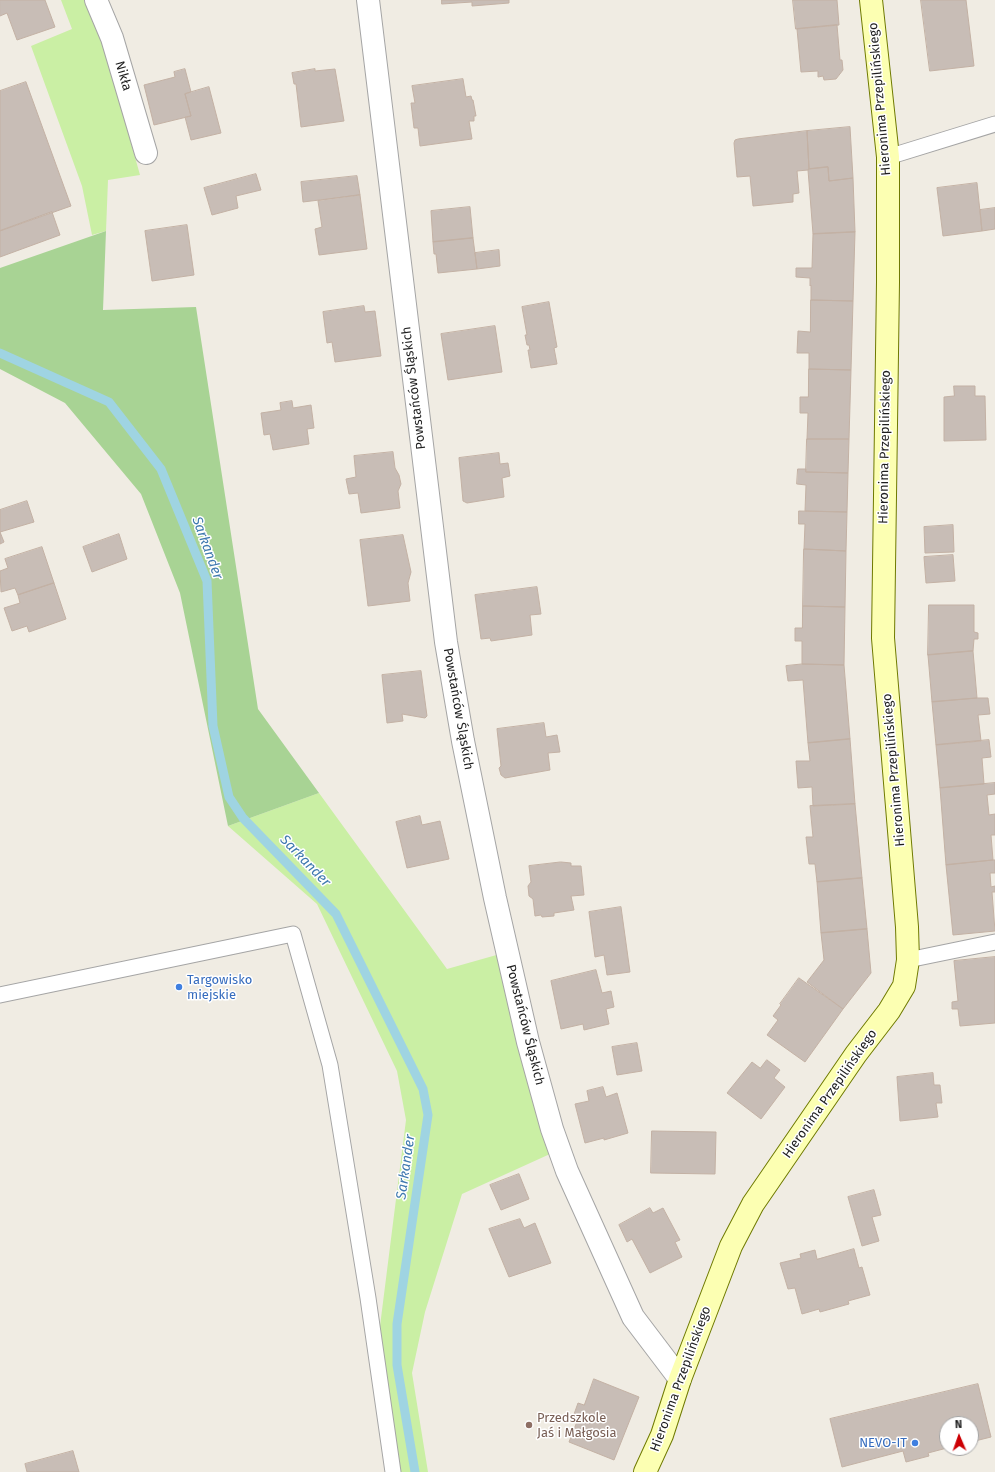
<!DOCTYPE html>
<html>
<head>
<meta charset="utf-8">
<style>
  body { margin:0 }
  #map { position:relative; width:995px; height:1472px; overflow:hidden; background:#f0ece3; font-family:"Fira Sans",sans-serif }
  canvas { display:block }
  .north { position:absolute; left:939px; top:1416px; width:40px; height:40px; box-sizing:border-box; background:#fff; border:1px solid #a5a5a5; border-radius:50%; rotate:358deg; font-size:11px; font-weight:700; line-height:16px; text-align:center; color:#1e1e1e }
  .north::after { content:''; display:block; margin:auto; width:14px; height:18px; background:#cc0004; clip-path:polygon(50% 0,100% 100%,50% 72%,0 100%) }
</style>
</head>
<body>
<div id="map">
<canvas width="995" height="1472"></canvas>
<div class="north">N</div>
</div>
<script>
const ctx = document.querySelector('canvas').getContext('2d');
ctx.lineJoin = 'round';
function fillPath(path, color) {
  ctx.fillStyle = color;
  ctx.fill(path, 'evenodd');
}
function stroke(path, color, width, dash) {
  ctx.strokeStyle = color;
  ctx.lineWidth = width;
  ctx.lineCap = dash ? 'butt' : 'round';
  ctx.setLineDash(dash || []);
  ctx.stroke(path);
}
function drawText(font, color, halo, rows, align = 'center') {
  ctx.font = font + ' "Fira Sans",sans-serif';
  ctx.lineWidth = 3;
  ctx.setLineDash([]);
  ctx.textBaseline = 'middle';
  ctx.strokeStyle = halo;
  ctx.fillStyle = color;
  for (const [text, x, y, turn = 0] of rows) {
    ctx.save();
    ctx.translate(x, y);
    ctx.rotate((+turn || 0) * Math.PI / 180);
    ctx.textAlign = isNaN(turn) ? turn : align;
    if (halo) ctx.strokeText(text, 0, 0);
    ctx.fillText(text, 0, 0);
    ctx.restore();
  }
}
fillPath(new Path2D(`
  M 61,0 L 84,0 L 102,39 L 140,175 L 108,180 L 106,231 L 92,235 L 82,186 L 31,46 L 72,29 Z
  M 319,793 L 447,969 L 500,954 L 550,1154 L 462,1194 L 425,1312 L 412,1373 L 428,1472 L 399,1472 L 380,1326 L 406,1120 L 397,1071 L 317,904 L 228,826 Z`), '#caefa4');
fillPath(new Path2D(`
  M 106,231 L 103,310 L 196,307 L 258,709 L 319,793 L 228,826 L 180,593 L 141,494 L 65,403 L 0,369 L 0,268 Z`), '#a8d394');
stroke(new Path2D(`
  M 0,353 L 109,402 L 161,469 L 207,581 L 213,726 L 229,797 L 243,818 L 336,914 L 423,1089 L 428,1115 L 397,1324 L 397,1365 L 415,1472`), '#9fd4e2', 9);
const building = new Path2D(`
  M 0,0 L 45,0 L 55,27 L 17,40 L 7,13 L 0,16 Z
  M 442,0 L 509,0 L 509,3 L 472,6 L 472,2 L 442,4 Z
  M 793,0 L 837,0 L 839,25 L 796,29 Z
  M 921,0 L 966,0 L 974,66 L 930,71 Z
  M 837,25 L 840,60 L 842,60 L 843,70 L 836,79 L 824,80 L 823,76 L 818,77 L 818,71 L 801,72 L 797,29 Z
  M 185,69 L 191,92 L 185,94 L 191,116 L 154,125 L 144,85 L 175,77 L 174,72 Z
  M 315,69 L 315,71 L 335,69 L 344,121 L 301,127 L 296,84 L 294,84 L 292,73 Z
  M 463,79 L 466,97 L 471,96 L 472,100 L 473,100 L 476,116 L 474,116 L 474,121 L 469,121 L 472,139 L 420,146 L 418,128 L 414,128 L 411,103 L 415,103 L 412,86 Z
  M 26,82 L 71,206 L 0,231 L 0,91 Z
  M 209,87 L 221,133 L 191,140 L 185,117 L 191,116 L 185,94 Z
  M 850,127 L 853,178 L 829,181 L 828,167 L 809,169 L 807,131 Z
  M 807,131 L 809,169 L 808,170 L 797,171 L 799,193 L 793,194 L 793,202 L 753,206 L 750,176 L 737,177 L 734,143 L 735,140 L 738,139 Z
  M 828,167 L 829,181 L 853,178 L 855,232 L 813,234 L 808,170 L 809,169 Z
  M 256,174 L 261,190 L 236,196 L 238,208 L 212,215 L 204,188 Z
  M 357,176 L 360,195 L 303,202 L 301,182 Z
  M 977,183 L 982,231 L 943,236 L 937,188 Z
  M 360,195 L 367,249 L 319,255 L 315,229 L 322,227 L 318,201 Z
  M 470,207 L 473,238 L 433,242 L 431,211 Z
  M 995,208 L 995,229 L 982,231 L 980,210 Z
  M 52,212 L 60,235 L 0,257 L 0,231 Z
  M 187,225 L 194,275 L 152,281 L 145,231 Z
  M 855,232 L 853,301 L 811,300 L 811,285 L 810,286 L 810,278 L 796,277 L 796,268 L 812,268 L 813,234 Z
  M 473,238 L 477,269 L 438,273 L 436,254 L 434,254 L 433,242 Z
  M 499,250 L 500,266 L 477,269 L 475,253 Z
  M 811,300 L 853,301 L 851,370 L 809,369 L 809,353 L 797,353 L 798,331 L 810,332 Z
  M 549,302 L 557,347 L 554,348 L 557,364 L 531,368 L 528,350 L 530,350 L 529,345 L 527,345 L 525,335 L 527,335 L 522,307 Z
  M 364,306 L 365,312 L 375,311 L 381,356 L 335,362 L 332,342 L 327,343 L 323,312 Z
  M 495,326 L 502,372 L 448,380 L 441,334 Z
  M 809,369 L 851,370 L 849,439 L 807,439 L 808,413 L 800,413 L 800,397 L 808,397 Z
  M 954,386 L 975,386 L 975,396 L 985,396 L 986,440 L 944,441 L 944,397 L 954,396 Z
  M 292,401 L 293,408 L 311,405 L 314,428 L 307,429 L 309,444 L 273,450 L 270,434 L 264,435 L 261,413 L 281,410 L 280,403 Z
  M 807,439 L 849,439 L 848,473 L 806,472 Z
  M 393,452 L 395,468 L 399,475 L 401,484 L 398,491 L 400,508 L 361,513 L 358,493 L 349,494 L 346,479 L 356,477 L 354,456 Z
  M 499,453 L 500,464 L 508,463 L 510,476 L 502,478 L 504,497 L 467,503 L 463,501 L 459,458 Z
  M 798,469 L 806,469 L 806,472 L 848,473 L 847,512 L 805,511 L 806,485 L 797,484 Z
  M 27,501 L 34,522 L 0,532 L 4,542 L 0,544 L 0,510 Z
  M 799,511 L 847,512 L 846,551 L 804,549 L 805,524 L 799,524 Z
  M 953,525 L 954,552 L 925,553 L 924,527 Z
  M 119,534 L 127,559 L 92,572 L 83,547 Z
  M 403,535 L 411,572 L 408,583 L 410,601 L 368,606 L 360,540 Z
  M 42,547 L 54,583 L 18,595 L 15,588 L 1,592 L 0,571 L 8,568 L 5,559 Z
  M 804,549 L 846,551 L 845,607 L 803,606 Z
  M 953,555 L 955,581 L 926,583 L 924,557 Z
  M 54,583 L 66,619 L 29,632 L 27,626 L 12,631 L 4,608 L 20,603 L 18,595 Z
  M 537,587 L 541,614 L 530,615 L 532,635 L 491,641 L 490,638 L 481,639 L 475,595 Z
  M 929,605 L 974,605 L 974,632 L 978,633 L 978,639 L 974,639 L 973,651 L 928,655 Z
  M 803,606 L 845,607 L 844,665 L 802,664 L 802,641 L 795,641 L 795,628 L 802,628 Z
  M 973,651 L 977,698 L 932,702 L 928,655 Z
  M 802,664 L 844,665 L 850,739 L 808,743 L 803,680 L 788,681 L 786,666 Z
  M 421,671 L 427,716 L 425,718 L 402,714 L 403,721 L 387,723 L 382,675 Z
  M 977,698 L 988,698 L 990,714 L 978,715 L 981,741 L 936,745 L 932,702 Z
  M 544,723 L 546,737 L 557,735 L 560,752 L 548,753 L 550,770 L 505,778 L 501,775 L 499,768 L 501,766 L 497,729 Z
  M 850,739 L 855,804 L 813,806 L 812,787 L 798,788 L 796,761 L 810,761 L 808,743 Z
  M 989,740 L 991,757 L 982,758 L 984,784 L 940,788 L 936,745 Z
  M 995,783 L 995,794 L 987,795 L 989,815 L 995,814 L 995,835 L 991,835 L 993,860 L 946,865 L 940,788 Z
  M 855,804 L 862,878 L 817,882 L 815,864 L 809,864 L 806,837 L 813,837 L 810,806 Z
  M 420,816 L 422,825 L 440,821 L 449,859 L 407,868 L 396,822 Z
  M 993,860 L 995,860 L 995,873 L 990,873 L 991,887 L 995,886 L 995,892 L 992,892 L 995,931 L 953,935 L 946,865 Z
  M 561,862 L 571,863 L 571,866 L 581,866 L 584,895 L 571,896 L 574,910 L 554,913 L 554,916 L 542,917 L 541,915 L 535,916 L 533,899 L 529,896 L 528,886 L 531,882 L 529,866 Z
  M 862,878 L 867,929 L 821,933 L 817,882 Z
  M 621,907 L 630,972 L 607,975 L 604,955 L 595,957 L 589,912 Z
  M 867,929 L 871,973 L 843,1009 L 807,982 L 824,960 L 821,933 Z
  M 995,957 L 995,1023 L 960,1026 L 958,1009 L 952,1009 L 952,1002 L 958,1001 L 954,961 Z
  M 596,970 L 602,993 L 611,991 L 614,1007 L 606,1009 L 609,1024 L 584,1030 L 583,1024 L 561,1029 L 551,981 Z
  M 799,978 L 843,1009 L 805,1062 L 767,1035 L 778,1020 L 773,1016 L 781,1005 L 780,1004 Z
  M 637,1043 L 642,1071 L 617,1075 L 612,1047 Z
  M 767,1060 L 780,1070 L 774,1078 L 785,1087 L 761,1119 L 727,1093 L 752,1062 L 760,1068 Z
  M 933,1073 L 934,1085 L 940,1085 L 942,1103 L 936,1103 L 938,1117 L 900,1121 L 897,1077 Z
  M 603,1087 L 606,1097 L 617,1093 L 628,1133 L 604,1140 L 604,1138 L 585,1143 L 575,1104 L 589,1101 L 587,1091 Z
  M 652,1131 L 716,1132 L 715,1174 L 651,1173 Z
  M 519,1174 L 529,1199 L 501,1210 L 490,1185 Z
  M 874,1190 L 881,1215 L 872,1217 L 879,1241 L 862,1246 L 848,1197 Z
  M 650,1208 L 653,1213 L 663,1208 L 680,1240 L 675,1242 L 682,1257 L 650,1273 L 632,1239 L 627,1242 L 619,1225 Z
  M 520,1219 L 524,1228 L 535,1223 L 551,1263 L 509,1277 L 489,1229 Z
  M 854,1249 L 859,1268 L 862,1267 L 870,1295 L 848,1301 L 849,1304 L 820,1312 L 819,1309 L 802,1314 L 795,1288 L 788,1289 L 780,1263 L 801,1258 L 800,1254 L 815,1250 L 817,1259 Z
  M 594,1379 L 639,1397 L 614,1460 L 569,1442 L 578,1419 L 573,1417 L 578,1403 L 584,1405 Z
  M 978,1384 L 991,1437 L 971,1442 L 971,1424 L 947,1424 L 947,1448 L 928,1453 L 929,1456 L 906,1462 L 903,1451 L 842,1467 L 830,1419 Z
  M 73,1451 L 79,1472 L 27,1472 L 25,1464 Z`);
fillPath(building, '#c8bdb6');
stroke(building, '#c3b1a4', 1);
const lane = new Path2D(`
  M 888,157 L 995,124
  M 908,960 L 995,942
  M 0,995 L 293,934 L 330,1065 L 368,1298 L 393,1472`);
const street = new Path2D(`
  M 96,0 L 112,38 L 146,153
  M 368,0 L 446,642 L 463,741 L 495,898 L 528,1042 L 552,1129 L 567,1171 L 633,1317 L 680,1379`);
const secondary = new Path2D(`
  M 645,1472 L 662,1435 L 680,1379 L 731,1246 L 753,1204 L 856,1054 L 889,1011 L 904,986 L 908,960 L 907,927 L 883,638 L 888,282 L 888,157 L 871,0`);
stroke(lane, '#a5a5a5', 17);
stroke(street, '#a5a5a5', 24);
stroke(secondary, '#6f7a00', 24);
stroke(lane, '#fff', 15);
stroke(street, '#fff', 22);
stroke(secondary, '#fcffb2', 22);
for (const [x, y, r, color] of [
  [179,987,4,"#3f7fe0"],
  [529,1425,4,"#8d6e63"],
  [915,1443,4,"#3f7fe0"]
]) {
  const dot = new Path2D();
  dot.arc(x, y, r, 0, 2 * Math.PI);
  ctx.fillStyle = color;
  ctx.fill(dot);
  stroke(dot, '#fff', 1.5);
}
drawText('13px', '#1e1e1e', '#fff', [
  ["Nikła",123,76,74],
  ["Hieronima Przepilińskiego",880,99,-95],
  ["Powstańców Śląskich",414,388,-97],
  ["Hieronima Przepilińskiego",885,447,-89],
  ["Powstańców Śląskich",458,709,80],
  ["Hieronima Przepilińskiego",894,770,-95],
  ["Powstańców Śląskich",525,1025,76],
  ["Hieronima Przepilińskiego",830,1094,-55],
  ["Hieronima Przepilińskiego",681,1379,-70]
]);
drawText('13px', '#366cbe', '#fff', [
  ["Targowisko",187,980],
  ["miejskie",187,995],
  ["NEVO-IT",907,1443,"right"]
], 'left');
drawText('13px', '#785e54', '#fff', [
  ["Przedszkole",537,1418],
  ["Jaś i Małgosia",537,1433]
], 'left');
drawText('italic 14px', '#3f79af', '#fff', [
  ["Sarkander",207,548,70],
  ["Sarkander",305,861,46],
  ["Sarkander",406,1167,-82]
]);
</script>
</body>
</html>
